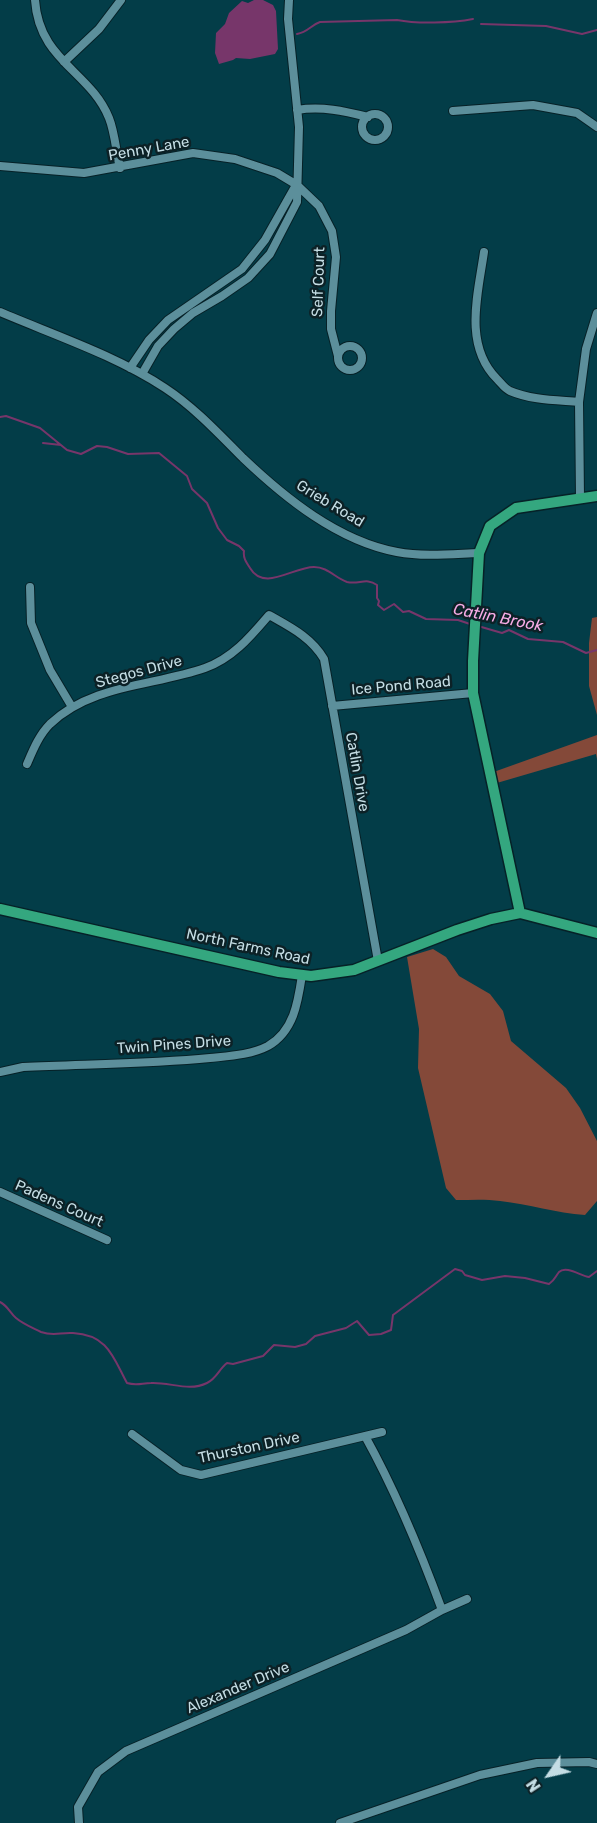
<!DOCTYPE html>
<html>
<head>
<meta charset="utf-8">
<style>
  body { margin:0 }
  #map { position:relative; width:597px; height:1823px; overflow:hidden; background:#033d48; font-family:Rubik,sans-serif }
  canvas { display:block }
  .north { position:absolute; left:519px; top:1745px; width:60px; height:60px; -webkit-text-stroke:4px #0c2126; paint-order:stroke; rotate:236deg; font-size:16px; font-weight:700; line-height:24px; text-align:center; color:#c4dde4 }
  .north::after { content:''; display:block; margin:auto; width:21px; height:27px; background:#c4dde4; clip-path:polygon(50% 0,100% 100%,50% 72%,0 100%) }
</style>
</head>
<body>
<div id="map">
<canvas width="597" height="1823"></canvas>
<div class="north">N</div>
</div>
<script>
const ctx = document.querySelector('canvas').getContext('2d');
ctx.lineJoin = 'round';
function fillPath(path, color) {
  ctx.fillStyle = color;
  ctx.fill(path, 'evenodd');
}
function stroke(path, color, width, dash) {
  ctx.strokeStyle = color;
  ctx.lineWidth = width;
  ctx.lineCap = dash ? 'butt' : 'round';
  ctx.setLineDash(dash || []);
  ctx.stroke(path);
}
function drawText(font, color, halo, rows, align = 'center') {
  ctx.font = font + ' Rubik,sans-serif';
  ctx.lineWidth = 5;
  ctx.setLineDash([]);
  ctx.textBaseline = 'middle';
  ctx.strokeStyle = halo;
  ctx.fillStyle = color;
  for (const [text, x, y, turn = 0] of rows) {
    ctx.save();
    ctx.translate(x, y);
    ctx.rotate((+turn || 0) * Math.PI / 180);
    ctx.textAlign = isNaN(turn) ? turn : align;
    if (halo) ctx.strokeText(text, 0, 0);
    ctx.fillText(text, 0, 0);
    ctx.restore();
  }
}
fillPath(new Path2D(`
  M 597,617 L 597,715 L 589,686 L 589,643 L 592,618 Z
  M 597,735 L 597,759 L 596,754 L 490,785 L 488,774 Z
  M 433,949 L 446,957 L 459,976 L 490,994 L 503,1011 L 511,1041 L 566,1088 L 580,1108 L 597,1141 L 597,1201 L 585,1215 C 556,1213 529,1204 500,1201 C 486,1199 471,1200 456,1200 L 446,1188 L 418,1068 L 419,1029 L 407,957 Z`), '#844939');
fillPath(new Path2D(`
  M 254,0 L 263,0 L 273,5 L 276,11 L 278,49 L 275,54 L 250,59 L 236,58 L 233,60 L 219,64 L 215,53 L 216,33 L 225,24 L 229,13 L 242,1 L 248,3 Z`), '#77366a');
stroke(new Path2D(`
  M 481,24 L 546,26 L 582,34 L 597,30
  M 297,34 C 308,32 311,25 320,22 L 397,20 C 417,24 452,23 473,19
  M 0,417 L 6,416 L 40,428 L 67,450 L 81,454 L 97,446 L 107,447 L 128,454 L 159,453 L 187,476 L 192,489 L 207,503 L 218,528 L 227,540 L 239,546 L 244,551 C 243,558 246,562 250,568 C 264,592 293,567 314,567 C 328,567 335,578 347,582 C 359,585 366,577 377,585 L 377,598 L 379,601 L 378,605 L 384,610 L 394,604 L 403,612 L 409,611 L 426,619 L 458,620 L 470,624
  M 43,443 L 61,445
  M 478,626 L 502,633 L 509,630 L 528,639 L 563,642 L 586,653 L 597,650
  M 0,1302 C 8,1306 10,1313 16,1318 C 23,1324 33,1328 41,1332 C 55,1337 60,1332 73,1333 C 108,1335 113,1357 127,1383 C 137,1386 142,1383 151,1383 C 170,1382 189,1392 207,1383 C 217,1378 219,1369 227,1363 L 233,1364 L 263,1356 L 274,1345 L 295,1347 L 306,1344 L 315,1336 L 346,1328 L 357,1321 L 369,1335 L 381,1334 L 391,1330 L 393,1315 L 455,1269 L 462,1271 L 465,1275 L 482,1280 L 505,1276 L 525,1278 L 549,1284 C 555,1280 555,1277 559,1272 C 566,1265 581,1276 589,1277 L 597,1271`), '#77366a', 2);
const minor = new Path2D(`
  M 35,0 C 39,61 90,71 109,118 C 115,133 116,152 120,168
  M 64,62 L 99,29 L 121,0
  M 297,110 C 322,106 344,111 368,117
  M 453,111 L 533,105 L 577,113 L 597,127
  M362 127a13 13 0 1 1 26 0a13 13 0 1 1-26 0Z
  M 0,166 L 84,173 L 193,153 L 235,159 L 277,173 L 297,185 L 319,206 L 332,231 L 336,257 L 331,311 L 331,329 L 338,356
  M 484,252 C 478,294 463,345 497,379 C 501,383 505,389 510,391 C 531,400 556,400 579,402
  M 0,312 C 54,335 117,356 165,388 C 194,407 219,434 243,458 C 285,498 338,541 397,552 C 424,557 452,554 479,553
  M338 358a12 12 0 1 1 24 0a12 12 0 1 1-24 0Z
  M 130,368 L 149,340 L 168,320 L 242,269 L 265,240 L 296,185
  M 142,374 L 158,346 L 174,329 L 193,313 L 222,296 L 248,278 L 270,254 L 297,202 L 299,127 L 288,19 L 289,0
  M 580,498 L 579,402 L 586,349 L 597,313
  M 30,587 L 31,623 L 50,670 L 72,707
  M 332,706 L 473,693
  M 27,764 C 33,750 39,735 50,724 C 92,684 154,686 205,668 C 233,658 251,636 269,615 C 290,627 311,637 324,659 L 378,961
  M 0,1072 L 23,1067 C 85,1064 148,1064 210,1058 C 228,1056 251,1055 268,1046 C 294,1031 298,1002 302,975
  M 0,1192 L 107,1240
  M 132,1434 L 181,1470 L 201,1475 L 382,1432
  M 365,1436 C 396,1492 420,1550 442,1610
  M 79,1823 L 78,1807 L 98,1772 L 126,1751 L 406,1630 L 442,1610 L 467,1599
  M 340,1823 L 480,1775 L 537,1763 L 589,1762 L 597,1764`);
const major = new Path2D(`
  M 0,909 L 279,972 L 311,976 L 354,970 L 457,930 L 491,919 L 520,913 L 597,933
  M 520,913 L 473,693 L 473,661 L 479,553 L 490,526 L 516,508 L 597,496`);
stroke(minor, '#062127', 10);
stroke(major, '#062127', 13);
stroke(minor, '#5c8f9b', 8);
stroke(major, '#34a77f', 10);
drawText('15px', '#c4dde4', '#0c2126', [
  ["Penny Lane",149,149,-10],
  ["Self Court",319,282,-88],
  ["Grieb Road",330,504,31],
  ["Stegos Drive",139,672,-15],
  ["Ice Pond Road",401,686,-5],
  ["Catlin Drive",357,772,80],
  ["North Farms Road",248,947,12],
  ["Twin Pines Drive",174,1045,-4],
  ["Padens Court",59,1204,24],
  ["Thurston Drive",249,1448,-12],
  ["Alexander Drive",238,1688,-23]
]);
drawText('italic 16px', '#f7ace6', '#0c2126', [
  ["Catlin Brook",498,618,11]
]);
</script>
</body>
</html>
